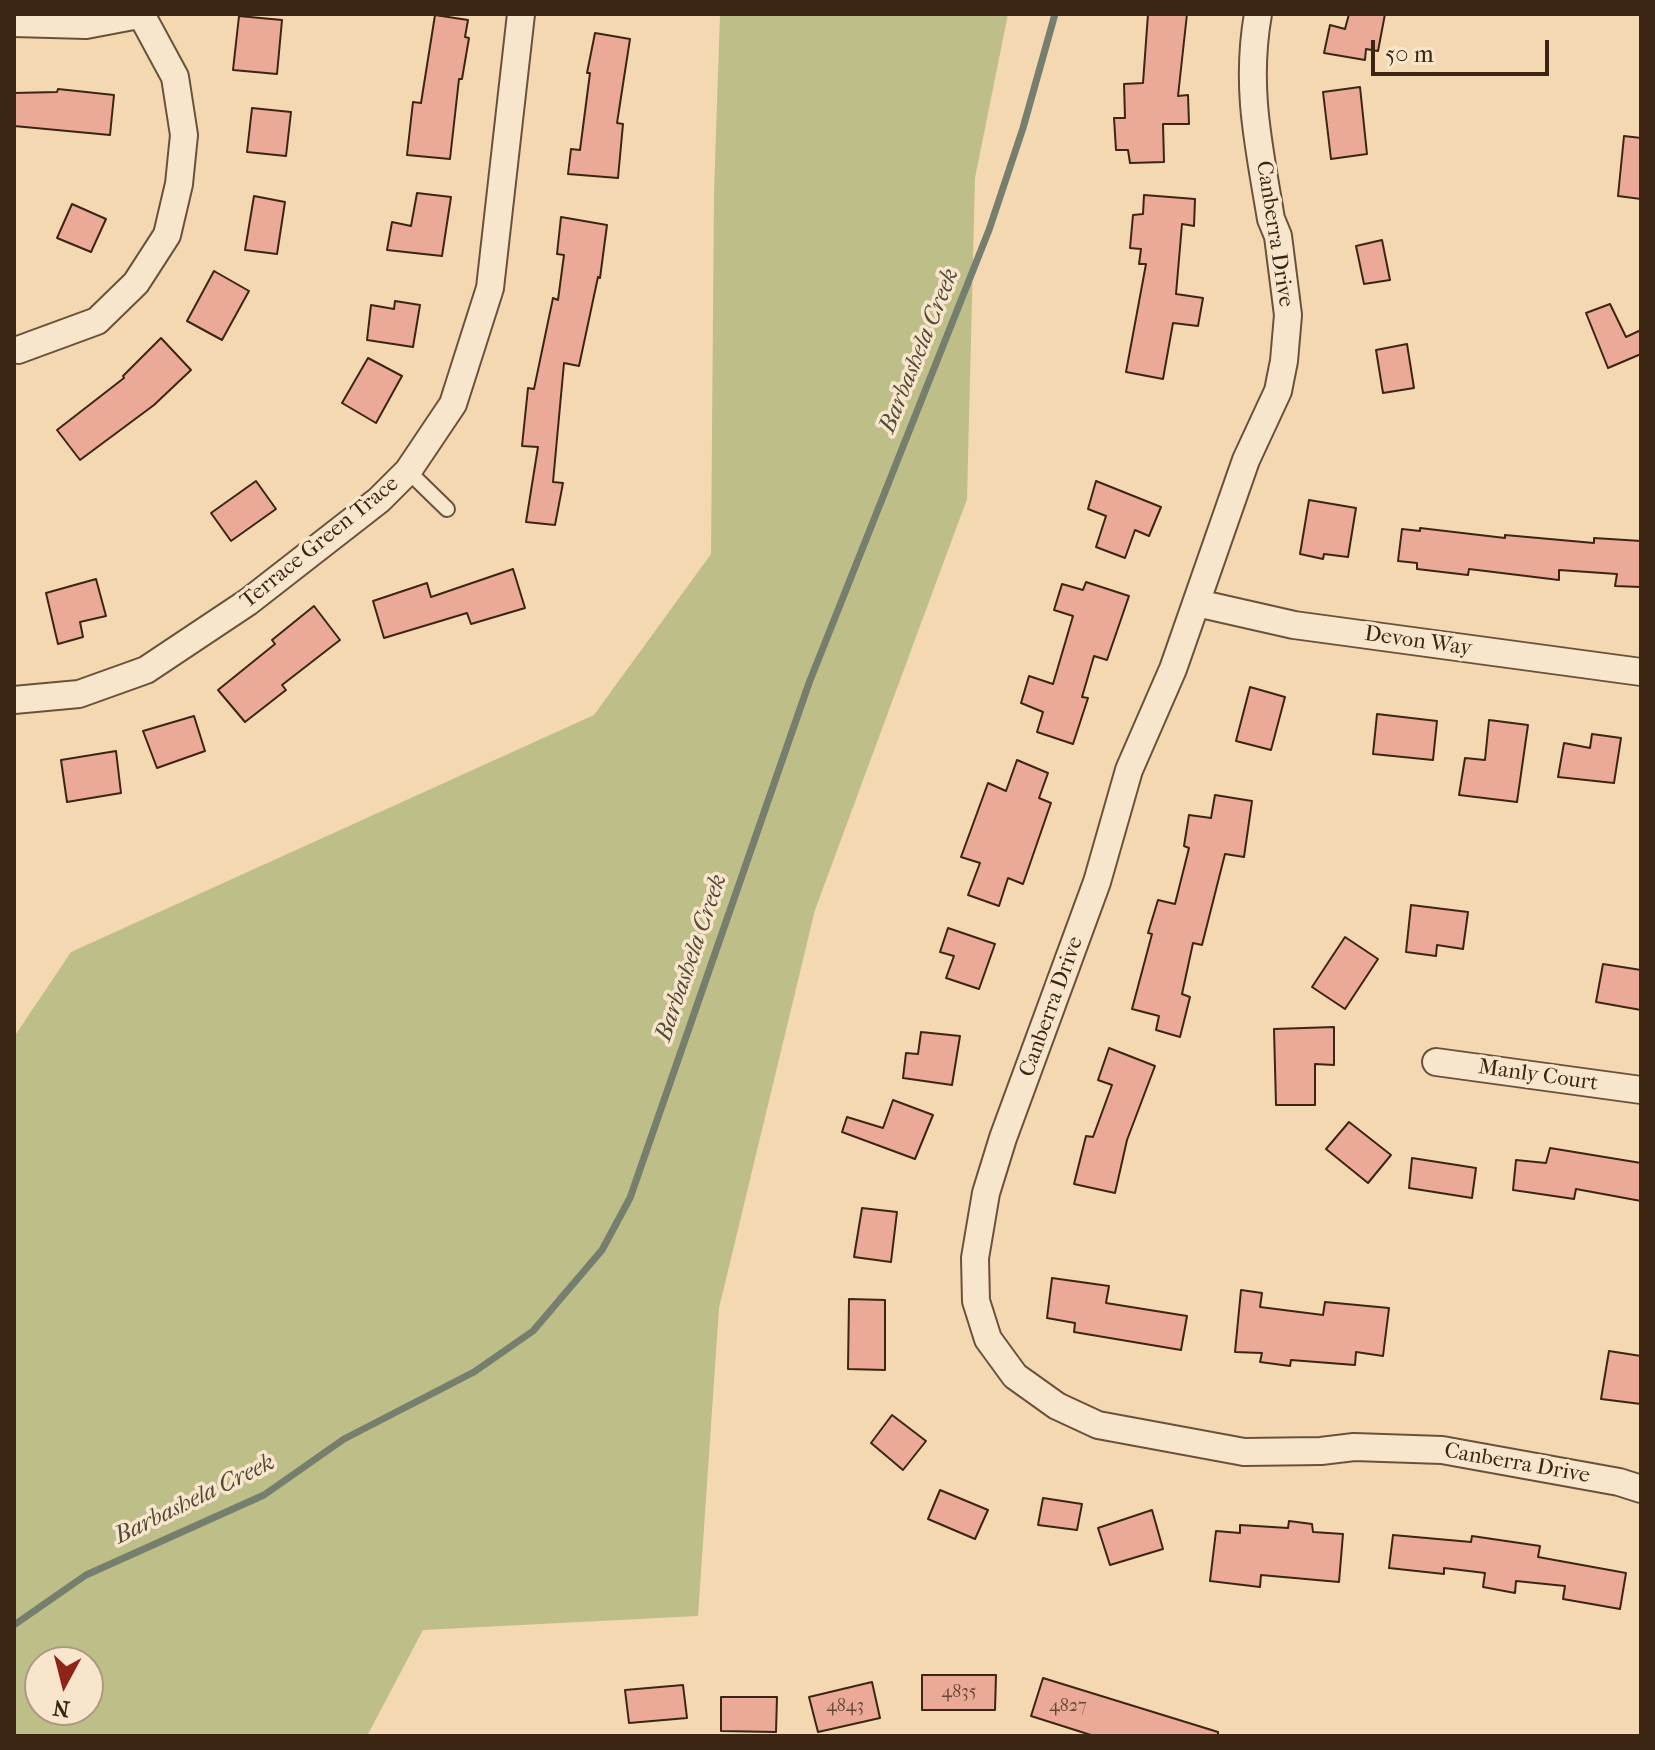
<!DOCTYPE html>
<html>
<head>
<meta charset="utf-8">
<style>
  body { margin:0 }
  #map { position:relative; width:1655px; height:1750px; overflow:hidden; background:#f4d8b1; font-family:"IM FELL French Canon",serif }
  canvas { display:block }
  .frame { position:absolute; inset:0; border:16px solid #3c2513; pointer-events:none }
  .north { position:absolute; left:24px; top:1646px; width:80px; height:80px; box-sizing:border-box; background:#f8e6cc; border:2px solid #ad9982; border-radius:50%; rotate:187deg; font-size:22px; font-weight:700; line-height:32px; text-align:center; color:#3c2513 }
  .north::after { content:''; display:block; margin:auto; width:28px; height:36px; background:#8f2418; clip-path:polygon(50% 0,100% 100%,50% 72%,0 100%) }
  .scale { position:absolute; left:1371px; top:40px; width:178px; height:36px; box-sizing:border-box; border:4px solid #3c2513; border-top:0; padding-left:10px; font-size:24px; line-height:28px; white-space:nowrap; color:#3c2513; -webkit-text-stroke:6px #f8e6cc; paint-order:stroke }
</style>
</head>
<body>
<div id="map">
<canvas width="1655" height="1750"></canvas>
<div class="frame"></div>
<div class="north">N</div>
<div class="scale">50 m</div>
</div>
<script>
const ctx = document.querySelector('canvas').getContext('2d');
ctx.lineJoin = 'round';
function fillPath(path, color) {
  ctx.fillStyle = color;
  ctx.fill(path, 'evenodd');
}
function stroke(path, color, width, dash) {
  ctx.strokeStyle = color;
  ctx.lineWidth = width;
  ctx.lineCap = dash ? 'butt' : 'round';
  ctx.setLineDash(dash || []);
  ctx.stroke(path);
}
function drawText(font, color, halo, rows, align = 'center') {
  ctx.font = font + ' "IM FELL French Canon",serif';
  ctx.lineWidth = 7;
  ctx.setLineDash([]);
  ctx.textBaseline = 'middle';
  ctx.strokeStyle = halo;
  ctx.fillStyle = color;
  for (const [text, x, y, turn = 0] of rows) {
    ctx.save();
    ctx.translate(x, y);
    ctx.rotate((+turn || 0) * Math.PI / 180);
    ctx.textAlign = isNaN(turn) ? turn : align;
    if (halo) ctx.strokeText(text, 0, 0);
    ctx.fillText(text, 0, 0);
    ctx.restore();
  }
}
fillPath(new Path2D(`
  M 720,14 L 1008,14 L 975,178 L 967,499 L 815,910 L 719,1308 L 698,1616 L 423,1630 L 367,1736 L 14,1736 L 14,1037 L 71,952 L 594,715 L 711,554 L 714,193 ZM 40,1662 L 88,1662 L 88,1710 L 40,1710 Z`), '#bebe89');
stroke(new Path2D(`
  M 14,1625 L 86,1575 L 264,1495 L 344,1439 L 474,1372 L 533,1331 L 602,1250 L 630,1198 L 809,683 L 989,230 L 1023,128 L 1055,14`), '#767e6e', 7);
const building = new Path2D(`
  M 1148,14 L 1187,14 L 1178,96 L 1188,95 L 1189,124 L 1163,124 L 1164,162 L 1130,163 L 1128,150 L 1116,150 L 1114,118 L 1125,118 L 1124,84 L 1143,83 Z
  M 1349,14 L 1385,14 L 1378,51 L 1366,49 L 1365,60 L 1324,53 L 1330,25 L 1345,29 Z
  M 435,15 L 468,20 L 465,37 L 469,38 L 462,79 L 459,79 L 450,159 L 407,155 L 413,102 L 421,103 Z
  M 239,16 L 282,20 L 277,74 L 233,70 Z
  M 595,33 L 630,39 L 617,123 L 623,124 L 618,178 L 568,174 L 571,149 L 580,150 L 590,73 L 587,73 Z
  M 1360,87 L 1367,154 L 1331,159 L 1323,92 Z
  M 58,89 L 114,95 L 110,135 L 14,126 L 14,93 L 57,92 Z
  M 252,108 L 291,112 L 286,156 L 247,152 Z
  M 1624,136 L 1641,138 L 1641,199 L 1618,196 Z
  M 417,193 L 451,197 L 442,256 L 387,250 L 392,222 L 411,226 Z
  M 1144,195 L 1195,199 L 1194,226 L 1182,224 L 1176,294 L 1203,298 L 1198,326 L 1173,323 L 1163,379 L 1126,372 L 1146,264 L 1139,264 L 1141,249 L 1130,248 L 1133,215 L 1143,214 Z
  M 254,196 L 285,202 L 277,254 L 245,250 Z
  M 72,204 L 106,219 L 91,252 L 57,238 Z
  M 561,217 L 607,225 L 600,278 L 598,277 L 579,366 L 564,363 L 553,482 L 563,483 L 555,525 L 526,522 L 538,447 L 522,446 L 528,388 L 534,389 L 553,298 L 558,300 L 564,255 L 557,254 Z
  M 1382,240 L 1390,280 L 1364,284 L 1356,246 Z
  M 214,271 L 249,291 L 222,340 L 187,321 Z
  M 395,301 L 420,305 L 413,347 L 367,340 L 371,305 L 394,309 Z
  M 1610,304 L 1626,337 L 1641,330 L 1641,354 L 1608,368 L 1586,313 Z
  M 161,338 L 191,370 L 154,405 L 80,460 L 57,430 L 124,378 L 123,376 Z
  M 1407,344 L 1414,388 L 1383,393 L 1376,350 Z
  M 368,358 L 402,376 L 376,423 L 342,403 Z
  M 256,481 L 276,509 L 231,541 L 211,513 Z
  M 1096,481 L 1161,507 L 1149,536 L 1135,530 L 1125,558 L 1096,547 L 1106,516 L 1088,509 Z
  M 1309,500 L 1356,508 L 1348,557 L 1324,554 L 1323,559 L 1300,554 Z
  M 1420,528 L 1505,538 L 1505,535 L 1594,543 L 1594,538 L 1641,541 L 1641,587 L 1615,586 L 1617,574 L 1559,570 L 1559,580 L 1469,569 L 1468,575 L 1417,569 L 1417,563 L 1398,561 L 1402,529 L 1420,531 Z
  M 513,569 L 525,608 L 471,624 L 467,613 L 384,638 L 373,601 L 427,583 L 431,597 Z
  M 96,579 L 106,616 L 80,622 L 83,637 L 58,644 L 46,593 Z
  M 1086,582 L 1129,596 L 1107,660 L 1094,656 L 1082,697 L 1088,698 L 1073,744 L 1037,732 L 1043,712 L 1021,703 L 1029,676 L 1053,684 L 1073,616 L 1054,610 L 1062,584 L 1083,590 Z
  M 314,606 L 340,640 L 282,685 L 286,690 L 245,722 L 218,690 L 275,644 L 272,640 Z
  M 1250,687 L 1285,697 L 1271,750 L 1236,741 Z
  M 1377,714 L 1437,721 L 1433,760 L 1373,754 Z
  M 194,716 L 205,751 L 157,768 L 143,731 Z
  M 1489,720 L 1528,725 L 1517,802 L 1459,795 L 1465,758 L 1485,760 Z
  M 1592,734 L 1621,738 L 1614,783 L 1558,777 L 1564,743 L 1590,748 Z
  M 116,751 L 121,793 L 67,802 L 61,760 Z
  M 1017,760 L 1048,773 L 1039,798 L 1051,803 L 1023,884 L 1008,878 L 999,906 L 968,895 L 980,863 L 961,857 L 988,783 L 1006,791 Z
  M 1215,795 L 1252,801 L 1244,857 L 1225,854 L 1202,945 L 1193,943 L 1182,994 L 1190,997 L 1180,1037 L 1156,1030 L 1159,1016 L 1132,1009 L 1152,934 L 1148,933 L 1158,900 L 1175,904 L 1189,848 L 1184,846 L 1189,815 L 1211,818 Z
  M 1411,905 L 1468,912 L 1463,949 L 1437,945 L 1436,956 L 1406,952 Z
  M 948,928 L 995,944 L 979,989 L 946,978 L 954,956 L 940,952 Z
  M 1345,937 L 1378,959 L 1345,1009 L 1312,987 Z
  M 1603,964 L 1641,970 L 1641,1010 L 1596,1002 Z
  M 1334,1027 L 1334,1065 L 1315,1064 L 1315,1105 L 1276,1105 L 1274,1029 Z
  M 921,1032 L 960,1036 L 952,1085 L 903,1078 L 906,1053 L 918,1054 Z
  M 1109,1048 L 1155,1066 L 1127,1140 L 1115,1193 L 1074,1184 L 1086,1136 L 1093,1137 L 1112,1085 L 1098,1080 Z
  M 893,1100 L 933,1115 L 915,1159 L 842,1132 L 847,1117 L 883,1128 Z
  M 1349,1122 L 1391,1155 L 1368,1183 L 1326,1149 Z
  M 1550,1148 L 1641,1163 L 1641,1201 L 1576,1189 L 1574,1199 L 1513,1190 L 1516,1160 L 1546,1163 Z
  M 1412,1158 L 1476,1168 L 1472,1198 L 1409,1188 Z
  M 862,1208 L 897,1212 L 891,1262 L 854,1257 Z
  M 1052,1278 L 1109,1286 L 1106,1303 L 1187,1316 L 1181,1350 L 1074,1332 L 1075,1323 L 1047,1318 Z
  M 1241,1290 L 1262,1293 L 1260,1307 L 1323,1315 L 1325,1302 L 1389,1308 L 1383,1356 L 1356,1352 L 1355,1365 L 1291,1360 L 1290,1366 L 1260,1362 L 1262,1353 L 1235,1352 Z
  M 849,1299 L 885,1300 L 885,1370 L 848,1369 Z
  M 1609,1351 L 1641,1356 L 1641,1404 L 1601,1399 Z
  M 892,1415 L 926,1441 L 903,1470 L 871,1443 Z
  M 940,1490 L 988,1510 L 975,1539 L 928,1519 Z
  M 1043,1498 L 1082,1504 L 1077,1530 L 1038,1525 Z
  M 1152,1510 L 1163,1549 L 1110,1565 L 1098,1528 Z
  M 1289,1521 L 1312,1524 L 1313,1532 L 1343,1534 L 1339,1582 L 1261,1575 L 1260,1587 L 1210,1581 L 1216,1531 L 1240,1533 L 1240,1525 L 1288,1528 Z
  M 1393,1535 L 1471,1542 L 1472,1536 L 1540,1546 L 1538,1557 L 1626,1573 L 1620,1609 L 1563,1599 L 1565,1586 L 1516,1581 L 1515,1593 L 1483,1587 L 1485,1573 L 1444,1568 L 1444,1574 L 1389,1568 Z
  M 922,1675 L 996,1675 L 995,1710 L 922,1710 Z
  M 1043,1678 L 1218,1732 L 1218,1736 L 1094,1736 L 1031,1716 Z
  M 872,1682 L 880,1718 L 818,1732 L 809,1697 Z
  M 683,1685 L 687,1718 L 629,1723 L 625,1690 Z
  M 721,1697 L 777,1697 L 776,1732 L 721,1731 Z`);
fillPath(building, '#eaaa97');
stroke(building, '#3c2513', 2);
const service = new Path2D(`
  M 408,471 L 447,509`);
const minor = new Path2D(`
  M 1258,14 C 1245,88 1259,146 1271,219 L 1278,236 L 1288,315 L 1284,361 L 1278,391 L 1246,460 L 1173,669 L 1129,770 L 1097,882 L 1003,1138 L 986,1193 L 975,1258 L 976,1301 L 988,1339 L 1015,1376 L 1057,1406 L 1098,1425 L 1244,1452 L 1321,1451 L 1354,1447 L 1442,1450 L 1619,1482 L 1641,1489
  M 14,23 L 86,25 L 144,14
  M 18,350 L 97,321 L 136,283 L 167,235 L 179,184 L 184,135 L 175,77 L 142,16
  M 1197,603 L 1294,625 L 1641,672
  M 14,700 L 79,694 L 146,670 L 248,602 L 379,500 L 408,471 L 453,404 L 490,288 L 521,14
  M 1436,1062 L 1641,1090`);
stroke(service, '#6a523a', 18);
stroke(minor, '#6a523a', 30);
stroke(service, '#f8e6cc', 14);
stroke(minor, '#f8e6cc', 26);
drawText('18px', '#684634', null, [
  ["4835",959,1693],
  ["4843",845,1707],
  ["4827",1068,1707]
]);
drawText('22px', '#3c2513', '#f8e6cc', [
  ["Canberra Drive",1274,234,81],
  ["Terrace Green Trace",320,543,-39],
  ["Devon Way",1418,642,8],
  ["Canberra Drive",1052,1007,-70],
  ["Manly Court",1538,1076,8],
  ["Canberra Drive",1517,1464,10]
]);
drawText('italic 24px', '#544a39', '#f8e6cc', [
  ["Barbashela Creek",920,351,-68],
  ["Barbashela Creek",692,958,-71],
  ["Barbashela Creek",195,1500,-26]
]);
</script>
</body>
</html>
